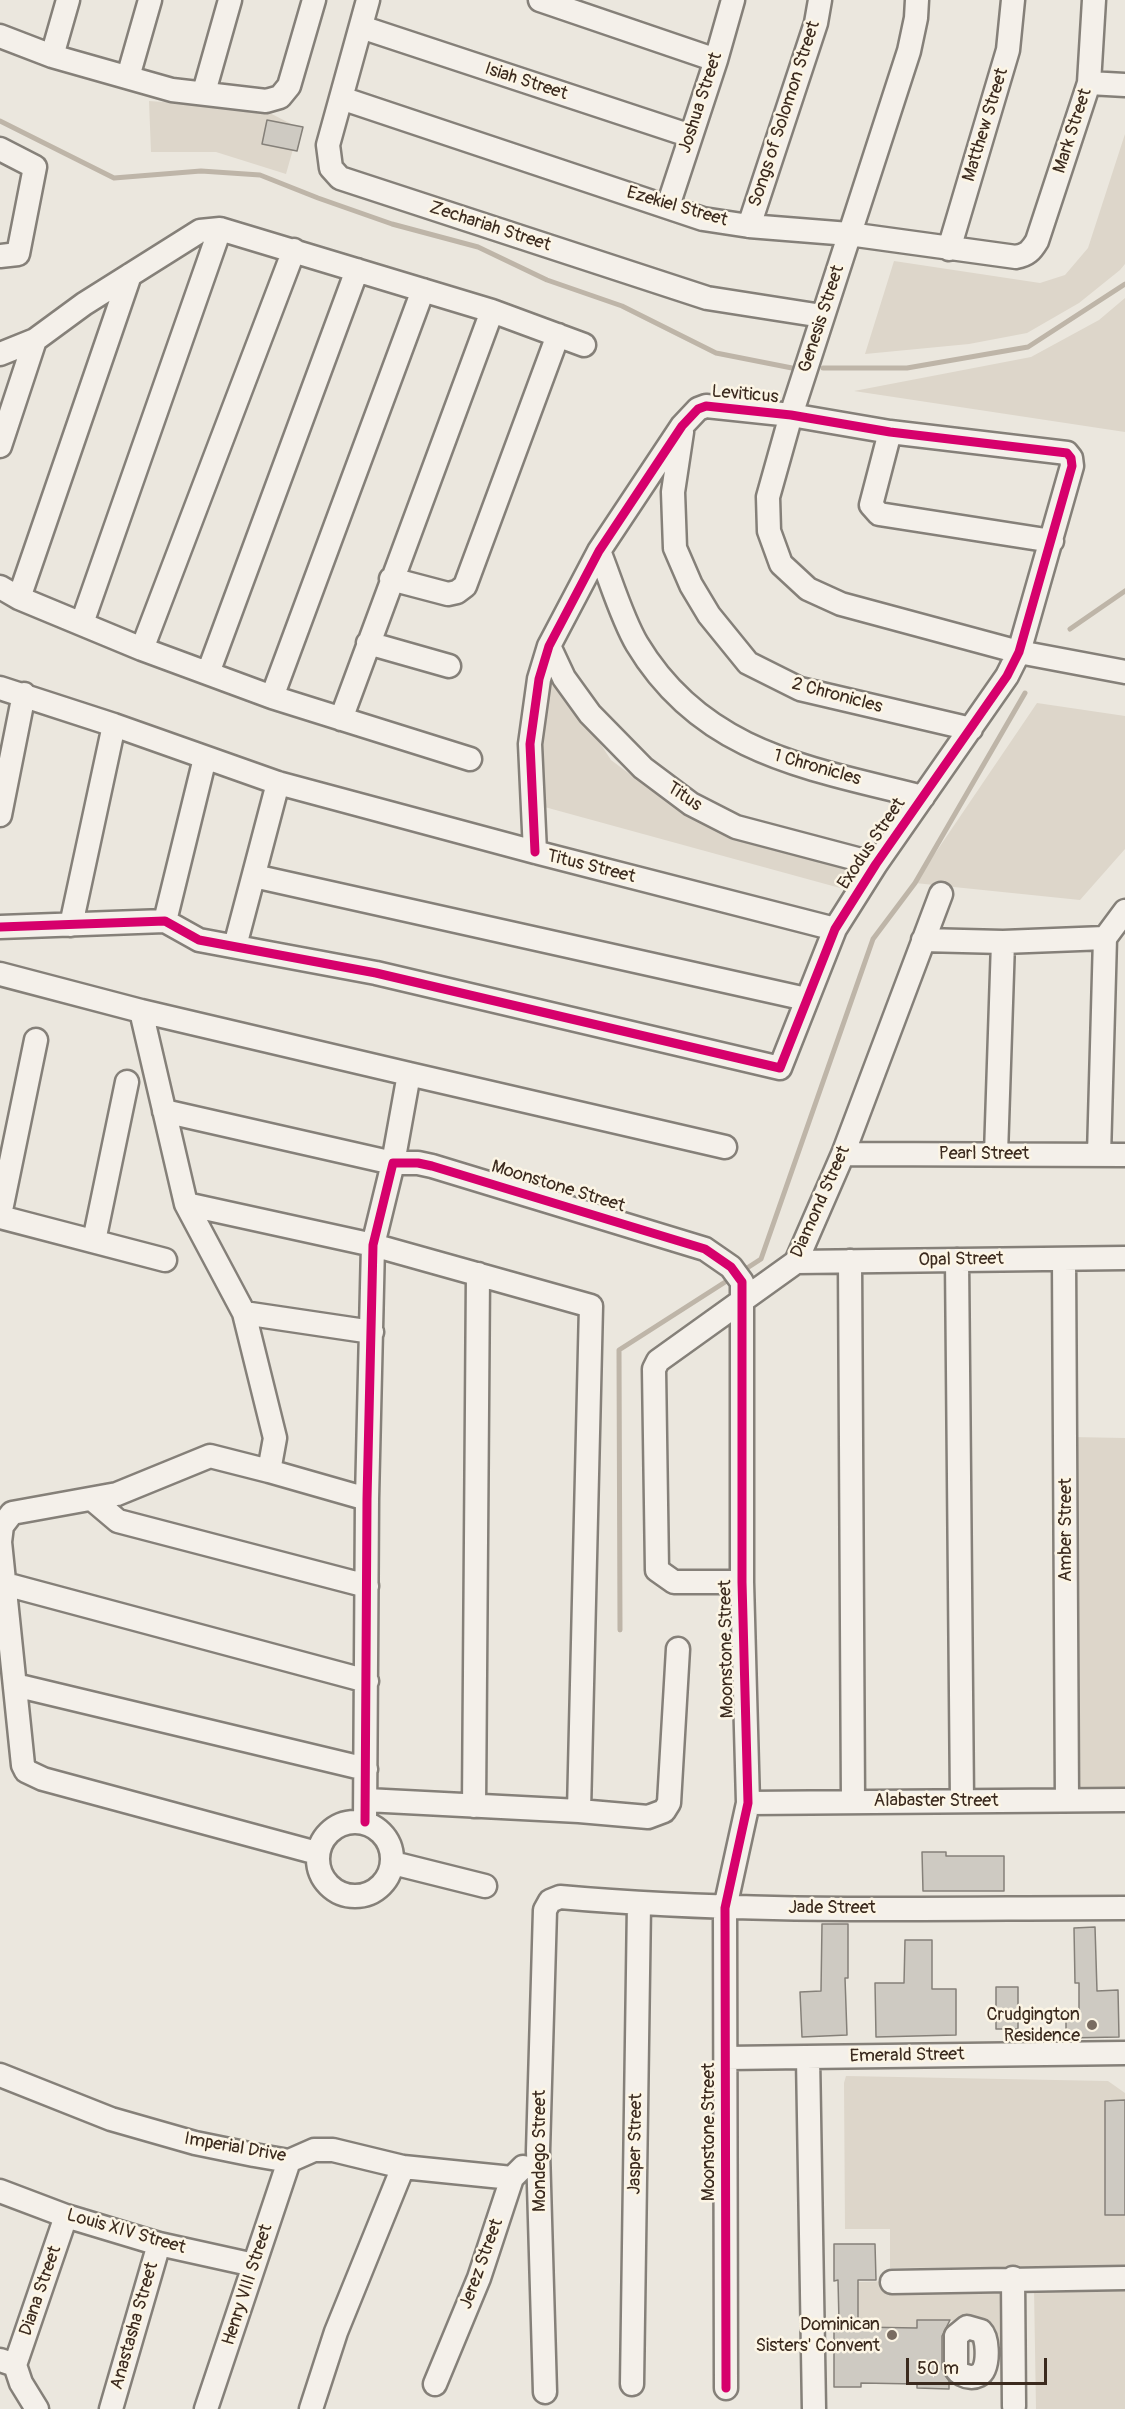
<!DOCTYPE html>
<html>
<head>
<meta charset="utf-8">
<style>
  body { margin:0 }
  #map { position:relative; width:1125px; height:2409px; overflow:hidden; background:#ebe7de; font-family:Pangolin,sans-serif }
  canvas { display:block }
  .scale { position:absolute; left:906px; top:2358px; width:141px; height:27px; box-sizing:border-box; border:3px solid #3b2a1e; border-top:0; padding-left:8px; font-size:18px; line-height:21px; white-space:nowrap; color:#3b2a1e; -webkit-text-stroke:4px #fcf5e5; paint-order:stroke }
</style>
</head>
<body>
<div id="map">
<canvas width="1125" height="2409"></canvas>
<div class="scale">50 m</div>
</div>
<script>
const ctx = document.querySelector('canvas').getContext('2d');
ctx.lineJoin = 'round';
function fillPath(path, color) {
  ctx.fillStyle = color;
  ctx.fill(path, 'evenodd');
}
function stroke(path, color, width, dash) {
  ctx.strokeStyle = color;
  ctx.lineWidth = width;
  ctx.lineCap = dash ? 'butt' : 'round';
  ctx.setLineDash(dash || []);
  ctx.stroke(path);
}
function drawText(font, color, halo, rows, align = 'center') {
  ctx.font = font + ' Pangolin,sans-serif';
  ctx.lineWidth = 5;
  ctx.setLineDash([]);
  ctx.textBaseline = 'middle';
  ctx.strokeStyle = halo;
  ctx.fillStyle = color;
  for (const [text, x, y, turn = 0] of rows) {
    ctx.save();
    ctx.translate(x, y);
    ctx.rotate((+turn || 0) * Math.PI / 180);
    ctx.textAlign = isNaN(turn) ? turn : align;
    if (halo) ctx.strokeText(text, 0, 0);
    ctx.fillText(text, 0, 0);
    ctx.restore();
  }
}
fillPath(new Path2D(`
  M 149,101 L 262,109 L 299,128 L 286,174 L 216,152 L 151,152 Z
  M 1125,134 L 1125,264 L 1120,270 L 1079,303 L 1027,333 L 969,344 L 865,354 L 894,261 L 1040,283 L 1065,275 L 1088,248 Z
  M 1125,298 L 1125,432 L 854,391 L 1031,357 L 1099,320 Z
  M 550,681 L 581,714 L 611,760 L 655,793 L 734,833 L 852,867 L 840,888 L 541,806 L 540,739 Z
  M 1037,703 L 1125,716 L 1125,849 L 1080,900 L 915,883 Z
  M 1072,1437 L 1125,1438 L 1125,1793 L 1072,1795 Z
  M 846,2076 L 1108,2081 L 1125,2093 L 1125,2101 L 1105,2101 L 1105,2215 L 1125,2215 L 1125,2266 L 890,2268 L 890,2229 L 845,2229 L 844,2083 Z
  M 1016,2277 L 1017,2345 L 993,2345 L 972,2321 L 918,2320 L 917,2328 L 858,2327 L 858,2282 Z
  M 1125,2286 L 1125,2409 L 1036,2409 L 1034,2288 Z`), '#ddd6ca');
stroke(new Path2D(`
  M 0,121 L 114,178 L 201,171 L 260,175 L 318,198 L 392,224 L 478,247 L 547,280 L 622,306 L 716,353 L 792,368
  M 823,368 L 907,368 L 1028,347 L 1125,284
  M 1070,629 L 1125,591
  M 741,1272 L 761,1259 L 873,939 L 915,883 L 1025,693
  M 620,1630 L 619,1350 L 733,1277`), '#beb5a8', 5);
const building = new Path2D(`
  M 267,120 L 303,127 L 297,151 L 262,144 Z
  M 922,1852 L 946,1852 L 946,1856 L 1004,1856 L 1004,1891 L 923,1891 Z
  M 822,1924 L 848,1924 L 848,1978 L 845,1978 L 847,2035 L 802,2037 L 800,1992 L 821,1991 Z
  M 1095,1927 L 1097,1991 L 1118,1990 L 1119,2037 L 1066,2038 L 1066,2012 L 1079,2012 L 1079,1983 L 1075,1983 L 1074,1928 Z
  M 905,1940 L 932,1940 L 932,1989 L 956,1989 L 956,2035 L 876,2037 L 875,1983 L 904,1983 Z
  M 996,1987 L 1018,1987 L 1018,2029 L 996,2029 Z
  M 1125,2100 L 1125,2215 L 1105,2215 L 1105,2101 Z
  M 834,2244 L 875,2244 L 876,2280 L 858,2280 L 858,2327 L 917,2328 L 917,2320 L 950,2320 L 942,2336 L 942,2369 L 949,2381 L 949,2389 L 917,2388 L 917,2384 L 861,2383 L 861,2387 L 834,2387 L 834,2323 L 839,2322 L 838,2280 L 834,2281 Z`);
fillPath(building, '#cecac2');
stroke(building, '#858079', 1.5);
const minor = new Path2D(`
  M 368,0 L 328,145 L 331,168 L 340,178 L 707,298 L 822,316
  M 540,0 L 716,60
  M 917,0 L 916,18 L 909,51 L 791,415 L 768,497 L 769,531 L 781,564 L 808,589 L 841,604 L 1019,652 L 1125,672
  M 361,27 L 691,136
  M 0,36 L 52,56 L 172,90 L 266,101 L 280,97 L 289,86 L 314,0
  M 52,56 L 68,0
  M 128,77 L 150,0
  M 1089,83 L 1125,85
  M 204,92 L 230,0
  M 341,98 L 703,219 L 749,226 L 849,234 L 1016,257 C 1027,255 1031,251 1037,241 L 1089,83 L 1094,0
  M 0,149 L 35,167 L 18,254 L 0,256
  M 668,206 L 716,60 L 733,0
  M 749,226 L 816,23 L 820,0
  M 949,249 L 1008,50 L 1013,0
  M 0,354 L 35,340 L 84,304 L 200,231 L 220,229 L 492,311 L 584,345
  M 682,432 L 673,492 L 675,548 L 691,585 L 709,615 L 748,663 L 800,689 L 971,729
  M 890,432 L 871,505 L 879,514 L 1052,541
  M 0,446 L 35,340
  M 599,551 C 610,578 622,619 637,644 C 703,754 809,768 923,797
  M 391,579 L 448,594 L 457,592 L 465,586 L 558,335
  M 0,587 L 19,598 L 142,649 L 272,697 L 470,759
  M 19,598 L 130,275
  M 82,623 L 220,229
  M 368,643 L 449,666
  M 549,646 L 564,678 L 590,714 L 643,768 L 691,804 L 736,827 L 876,864
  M 142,649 L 294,250
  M 208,673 L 357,270
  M 0,688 L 114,725 L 278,783 L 535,852 L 835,929
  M 272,697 L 423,290
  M 341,719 L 492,311
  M 0,815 L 24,694
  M 254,876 L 806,999
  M 165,921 L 205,758
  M 71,925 L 114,725
  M 0,927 L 165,921 L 199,940 L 376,973 L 780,1068 L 835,929 L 876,864 L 1007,676 L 1019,652 L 1072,466 L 1071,458 L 1067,453 L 890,432 L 791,415 L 706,406 L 698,409 L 682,426 L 599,551 L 549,646 L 539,679 L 530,744 L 535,852
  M 923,940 L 1003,942 L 1105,938 L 1125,911
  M 235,946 L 278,783
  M 0,974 L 141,1011
  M 164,1111 L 393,1163 L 409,1074 L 725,1147
  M 843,1154 L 1125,1155
  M 996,1154 L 1003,942
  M 1099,1155 L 1105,938
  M 186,1204 L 373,1245 L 591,1306 L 579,1811
  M 0,1215 L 36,1040
  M 0,1217 L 165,1260
  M 94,1241 L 127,1082
  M 1064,1259 L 1067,1800
  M 957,1260 L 962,1801
  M 850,1261 L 853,1802
  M 796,1262 L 1125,1258
  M 244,1313 L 372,1332
  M 269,1471 L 367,1499
  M 92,1499 L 118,1521 L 367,1586
  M 742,1582 L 674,1582 L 657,1570 L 654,1369 L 658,1361 L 796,1262 L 843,1154 L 941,894
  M 5,1584 L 367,1681
  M 15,1685 L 366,1769
  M 366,1800 L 579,1811 L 648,1817 L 664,1811 L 669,1803 L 678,1649
  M 748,1803 L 1125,1800
  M 474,1806 L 478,1274
  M318 1859a37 37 0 1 1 74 0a37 37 0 1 1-74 0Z
  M 365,1822 L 367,1499 L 373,1245 L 393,1163 L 418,1163 L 432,1166 L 705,1249 L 731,1267 L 742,1282 L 742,1582 L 748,1803 L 725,1908 L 726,2388
  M 317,1853 L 43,1779 L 26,1771 L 23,1765 L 0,1542 L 2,1526 L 12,1513 L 117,1494 L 210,1456 L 269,1471 L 275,1438 L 244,1313 L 186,1204 L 141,1011 L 409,1074
  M 393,1863 L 485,1886
  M 808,2057 L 814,2409
  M 726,2058 L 1125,2053
  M 0,2075 L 111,2119 L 195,2143 L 254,2155 L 289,2161 L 314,2150 L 333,2150 L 403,2167 L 512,2178
  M 0,2191 L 66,2216 L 159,2244 L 254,2265
  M 1013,2278 L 1014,2406
  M 892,2282 L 1125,2278
  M 967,2327 L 981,2331 C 988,2338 988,2360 984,2369 C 979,2381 962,2378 956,2369 L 956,2336 Z
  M 0,2360 L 15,2365 L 21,2383 L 37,2409
  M 15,2365 L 66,2216
  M 435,2384 L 479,2278 L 512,2178 L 523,2167
  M 632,2384 L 639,1904
  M 545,2392 L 538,2151 L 545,1910 L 550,1901 L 560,1897 C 748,1914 937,1908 1125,1908
  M 111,2409 L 159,2244
  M 206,2409 L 289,2161
  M 311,2409 L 336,2332 L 403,2167`);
stroke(minor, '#858079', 27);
stroke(minor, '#f4f0ea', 22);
stroke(new Path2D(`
  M 0,927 L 165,921 L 199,940 L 376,973 L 780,1068 L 835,929 L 876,864 L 1007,676 L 1019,652 L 1072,466 L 1071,458 L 1067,453 L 890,432 L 791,415 L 706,406 L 698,409 L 682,426 L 599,551 L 549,646 L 539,679 L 530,744 L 535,852
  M 365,1822 L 367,1499 L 373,1245 L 393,1163 L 418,1163 L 432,1166 L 705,1249 L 731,1267 L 742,1282 L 742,1582 L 748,1803 L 725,1908 L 726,2388`), '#d6006c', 9);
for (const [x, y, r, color] of [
  [1092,2025,6,"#796c61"],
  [892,2335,6,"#796c61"]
]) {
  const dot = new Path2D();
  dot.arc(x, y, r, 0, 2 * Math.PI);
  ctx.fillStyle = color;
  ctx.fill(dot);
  stroke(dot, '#fcf5e5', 2);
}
drawText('18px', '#3b2a1e', '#fcf5e5', [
  ["Isiah Street",526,82,18],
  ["Joshua Street",701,103,-72],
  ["Songs of Solomon Street",785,114,-72],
  ["Matthew Street",986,125,-73],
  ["Mark Street",1073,131,-72],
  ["Ezekiel Street",677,207,16],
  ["Zechariah Street",490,227,18],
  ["Genesis Street",822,319,-72],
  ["Leviticus",745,395,5],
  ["2 Chronicles",837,696,15],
  ["1 Chronicles",817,768,16],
  ["Titus",684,797,34],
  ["Exodus Street",872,844,-56],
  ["Titus Street",591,867,14],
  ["Pearl Street",984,1154],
  ["Moonstone Street",558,1187,17],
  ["Diamond Street",821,1202,-66],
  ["Opal Street",961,1260,-1],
  ["Amber Street",1066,1530,-90],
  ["Moonstone Street",727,1649,-91],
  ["Alabaster Street",936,1801],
  ["Jade Street",832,1908],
  ["Emerald Street",907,2056,-1],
  ["Moonstone Street",709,2132,-90],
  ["Jasper Street",636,2144,-89],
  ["Imperial Drive",235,2148,10],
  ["Mondego Street",540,2151,-90],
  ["Louis XIV Street",126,2232,16],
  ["Jerez Street",482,2264,-70],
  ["Henry VIII Street",248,2285,-72],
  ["Diana Street",41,2291,-71],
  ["Anastasha Street",135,2326,-74]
]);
drawText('18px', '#3b2a1e', '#fcf5e5', [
  ["Crudgington",1080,2015],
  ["Residence",1080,2036],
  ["Dominican",880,2325],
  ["Sisters' Convent",880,2346]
], 'right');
</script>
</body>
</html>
